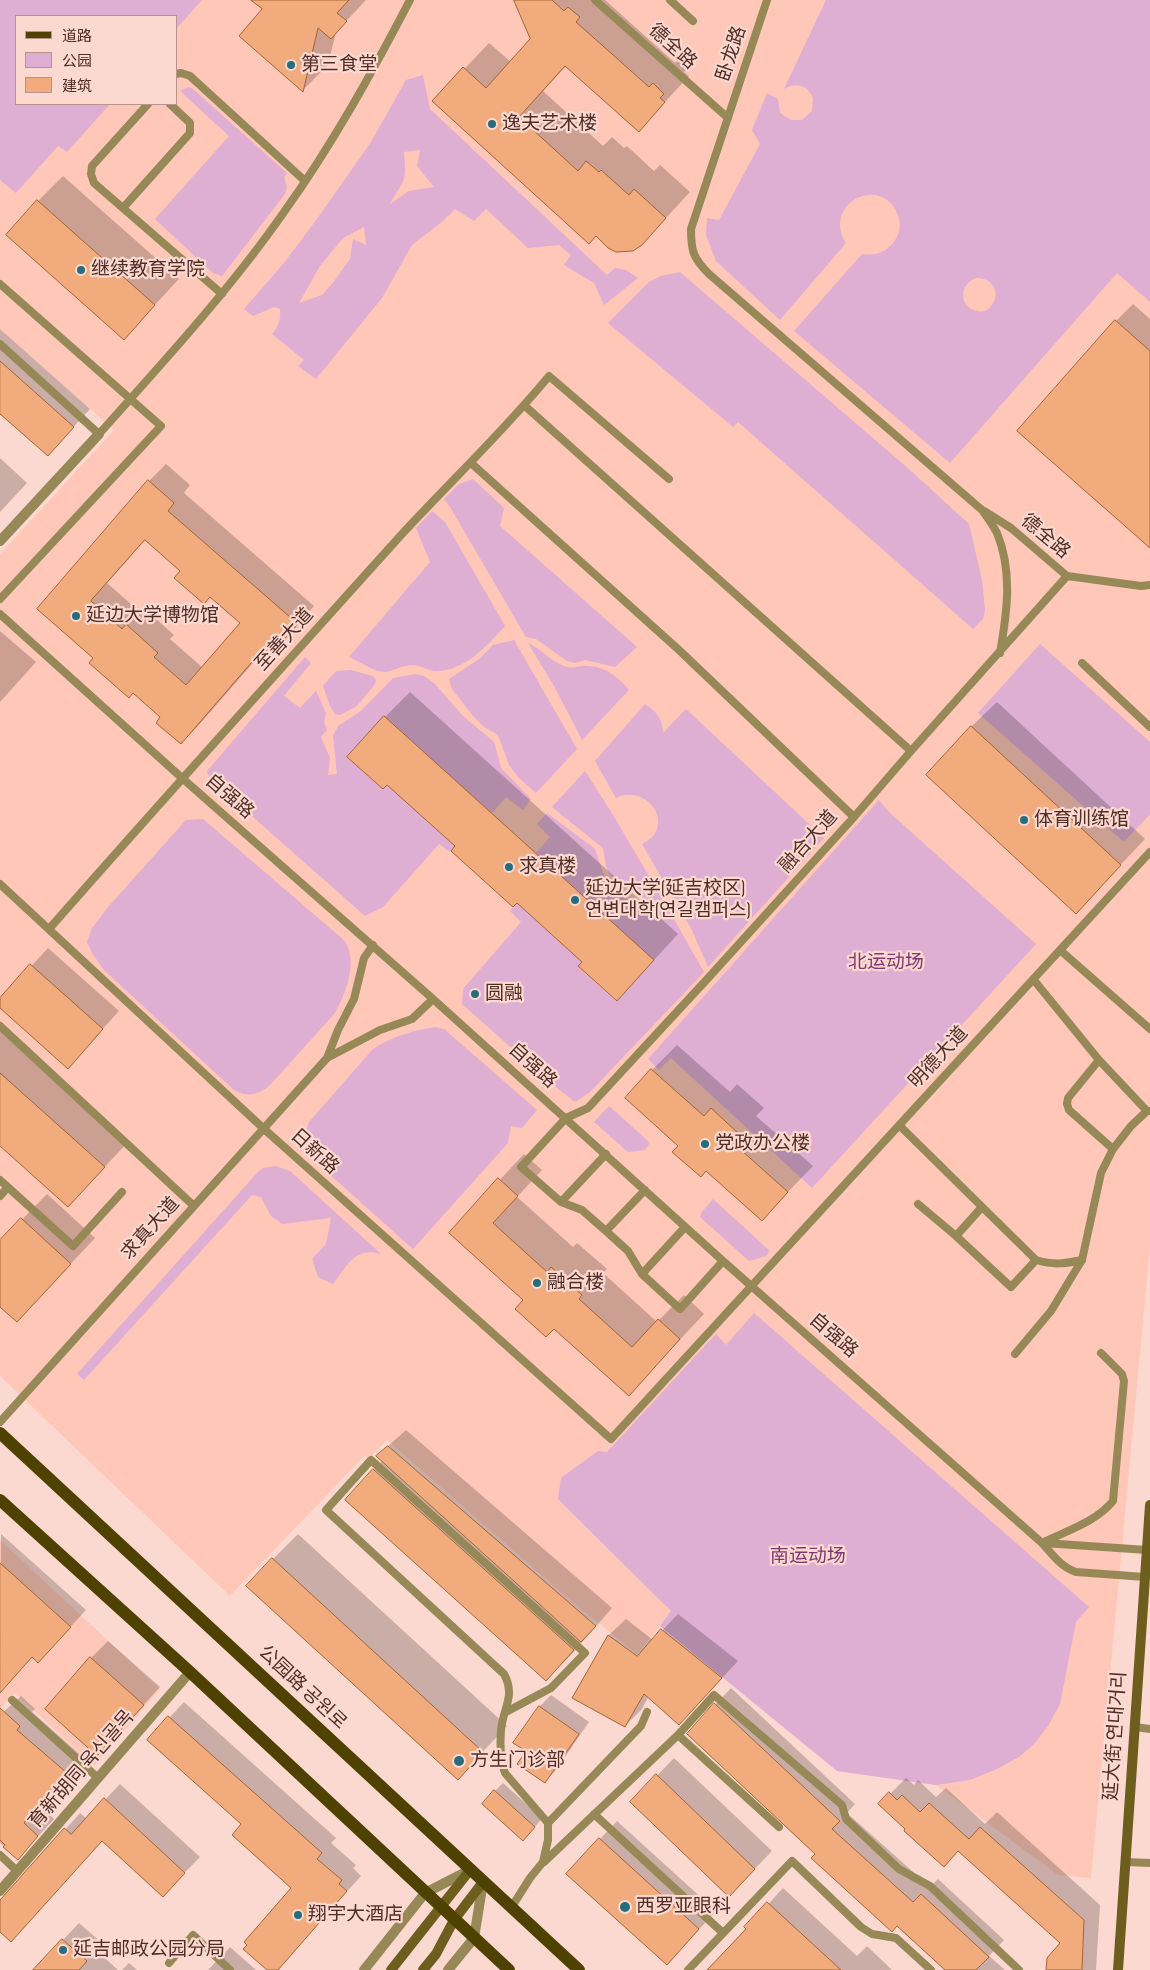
<!DOCTYPE html>
<html>
<head>
<meta charset="utf-8">
<style>
  body { margin:0 }
  #map { position:relative; width:1150px; height:1970px; overflow:hidden; background:#fcd9d0; font-family:"Sofia Sans Condensed","Noto Sans SC",sans-serif }
  canvas { display:block }
  .legend { position:absolute; left:15px; top:15px; width:162px; height:90px; box-sizing:border-box; background:#fcd9d0; border:1px solid #b7958c; margin:0; padding:6px 9px; list-style:none; font-size:15px; color:#502e26 }
  .legend li { display:flex; align-items:center; gap:10px; height:25px }
  .legend b { width:25px; border:1px solid #b7958c }
</style>
</head>
<body>
<div id="map">
<canvas width="1150" height="1970"></canvas>
<ul class="legend">
<li><b style="height:6px;background:#4f4100"></b>道路</li>
<li><b style="height:14px;background:#deaed3"></b>公园</li>
<li><b style="height:14px;background:#f1ab7c"></b>建筑</li>
</ul>
</div>
<script>
const ctx = document.querySelector('canvas').getContext('2d');
ctx.lineJoin = 'round';
function fillPath(path, color) {
  ctx.fillStyle = color;
  ctx.fill(path, 'evenodd');
}
function stroke(path, color, width, dash) {
  ctx.strokeStyle = color;
  ctx.lineWidth = width;
  ctx.lineCap = dash ? 'butt' : 'round';
  ctx.setLineDash(dash || []);
  ctx.stroke(path);
}
function drawText(font, color, halo, rows, align = 'center') {
  ctx.font = font + ' "Sofia Sans Condensed","Noto Sans SC","Noto Sans KR",sans-serif';
  ctx.lineWidth = 4.5;
  ctx.setLineDash([]);
  ctx.textBaseline = 'middle';
  ctx.strokeStyle = halo;
  ctx.fillStyle = color;
  for (const [text, x, y, turn = 0] of rows) {
    ctx.save();
    ctx.translate(x, y);
    ctx.rotate((+turn || 0) * Math.PI / 180);
    ctx.textAlign = isNaN(turn) ? turn : align;
    if (halo) ctx.strokeText(text, 0, 0);
    ctx.fillText(text, 0, 0);
    ctx.restore();
  }
}
fillPath(new Path2D(`
  M 0,0 L 895,0 L 1150,222 L 1150,1247 L 1091,1878 L 1058,1875 L 936,1785 L 837,1771 L 660,1626 L 637,1654 L 582,1610 L 387,1440 L 369,1459 L 364,1456 L 230,1596 L 0,1376 L 0,554 L 114,430 L 0,329 ZM 16,16 L 176,16 L 176,104 L 16,104 Z
  M 0,1540 L 160,1689 L 94,1766 L 15,1693 L 0,1709 Z`), '#ffc7b8');
fillPath(new Path2D(`
  M 0,0 L 202,0 L 176,29 L 176,16 L 16,16 L 16,104 L 110,104 L 67,152 L 58,146 L 16,193 L 0,180 Z
  M 826,0 L 1150,0 L 1150,302 L 1117,273 L 950,463 L 794,331 L 862,254 C 874,256 885,253 893,243 C 899,236 902,224 898,215 C 882,173 821,203 846,243 L 780,320 L 716,261 L 706,235 L 707,218 L 719,220 L 760,144 L 752,130 L 767,93 L 778,99 L 780,113 L 791,120 L 802,120 L 812,111 L 813,98 C 808,85 796,82 784,89 ZM 976,278 C 997,277 1003,301 985,311 C 962,315 954,287 976,278 Z
  M 423,75 L 430,109 L 607,275 L 615,268 L 626,270 L 638,278 L 604,305 L 594,283 L 564,265 L 571,255 L 559,245 L 528,248 L 486,209 L 474,221 L 455,209 L 443,221 L 412,245 L 382,298 L 316,379 L 298,366 L 304,360 L 272,334 C 279,326 281,319 280,309 L 274,307 L 253,316 L 244,309 L 284,263 L 322,212 L 371,142 L 406,80 ZM 420,150 L 417,166 L 434,187 L 409,191 L 390,204 C 404,179 407,183 404,152 ZM 364,227 L 366,245 L 353,239 L 350,259 L 332,284 L 322,295 L 299,303 L 320,266 L 343,238 Z
  M 188,87 L 193,89 L 287,173 L 284,177 L 287,187 L 285,194 L 222,276 L 213,273 L 155,219 L 229,136 L 180,91 Z
  M 680,272 L 910,470 L 969,524 L 982,580 L 985,610 L 983,619 L 973,629 L 738,422 L 733,427 L 608,323 L 649,282 L 661,276 Z
  M 473,479 L 504,508 L 500,526 L 637,647 L 615,667 L 585,660 L 575,663 L 567,661 L 536,639 L 526,637 L 450,507 L 444,499 L 459,484 Z
  M 432,511 L 445,522 L 505,626 C 488,645 464,672 435,671 C 427,670 420,665 412,665 C 403,665 394,671 385,672 C 374,672 359,661 349,657 L 430,562 L 416,528 Z
  M 514,640 L 577,749 L 536,793 L 519,778 L 509,765 L 498,735 L 484,727 L 474,717 L 452,689 L 449,679 L 479,659 L 493,645 Z
  M 528,643 C 541,649 551,661 564,666 C 575,670 577,665 587,666 C 604,666 619,677 629,690 L 582,740 L 554,686 Z
  M 1040,644 L 1150,742 L 1150,814 L 1124,842 L 978,713 Z
  M 305,657 L 311,663 L 284,696 L 300,708 L 316,691 L 326,713 L 324,722 L 327,730 L 321,737 L 330,758 L 328,775 L 337,774 L 333,736 L 338,726 L 361,711 L 393,678 L 416,674 L 424,676 L 435,684 L 463,716 L 494,742 L 501,768 L 531,799 L 523,810 L 506,797 L 492,813 L 384,716 L 347,757 L 383,789 L 387,785 L 455,846 L 450,852 L 439,844 L 383,907 L 365,916 L 210,779 L 207,771 Z
  M 351,670 L 373,676 L 376,680 L 375,684 L 357,706 L 340,715 L 335,714 L 330,706 L 323,686 L 336,671 Z
  M 645,704 C 657,712 662,718 663,733 L 686,709 L 824,838 L 708,967 L 692,930 L 642,844 C 645,842 649,840 652,837 C 672,815 641,785 616,798 L 595,761 Z
  M 585,771 L 610,810 L 663,900 L 647,900 L 620,884 L 610,875 L 606,867 L 603,848 L 552,807 Z
  M 879,800 L 890,813 L 1036,944 L 812,1188 L 671,1058 L 659,1070 L 648,1059 Z
  M 547,813 L 595,849 L 606,881 L 619,894 L 642,909 L 667,907 L 704,972 L 590,1092 L 575,1102 L 551,1083 L 462,1004 L 463,989 L 521,922 L 510,911 L 517,903 L 582,962 L 578,967 L 616,1001 L 654,960 L 536,853 L 550,837 L 537,824 Z
  M 203,819 L 345,941 C 358,963 346,993 335,1013 L 271,1084 C 259,1095 249,1098 234,1090 L 104,970 L 92,953 L 87,942 L 92,928 L 109,906 L 186,820 Z
  M 436,1027 L 444,1029 L 537,1110 L 522,1128 L 511,1126 L 508,1143 L 413,1249 L 308,1155 L 304,1138 L 309,1122 L 373,1049 C 391,1037 414,1030 436,1027 Z
  M 609,1106 L 647,1140 L 649,1144 L 645,1150 L 628,1152 L 594,1122 Z
  M 276,1166 L 290,1171 L 381,1254 C 355,1246 347,1266 333,1284 L 318,1277 L 312,1259 L 326,1244 L 331,1218 L 282,1224 L 271,1216 L 261,1197 L 252,1195 L 84,1380 L 77,1374 L 257,1173 L 263,1168 Z
  M 713,1199 L 770,1251 L 766,1256 L 749,1261 L 700,1217 L 701,1213 Z
  M 754,1313 L 1089,1607 L 1076,1622 L 1060,1704 L 1048,1726 L 1034,1744 L 1019,1757 L 997,1769 L 970,1780 L 936,1785 L 837,1771 L 660,1626 L 671,1611 L 558,1499 L 561,1478 L 598,1451 L 607,1452 L 716,1334 L 726,1345 Z`), '#deaed3');
fillPath(new Path2D(`
  M 253,0 L 366,0 L 336,32 L 328,65 L 303,90 L 264,9 Z
  M 518,0 L 605,0 L 675,63 L 679,59 L 688,68 L 684,72 L 689,76 L 639,130 L 567,65 L 543,91 L 603,146 L 612,137 L 624,148 L 627,146 L 654,171 L 660,165 L 690,192 L 642,244 L 434,101 L 489,43 L 511,62 L 531,39 Z
  M 63,176 L 179,279 L 124,338 L 38,201 Z
  M 1133,304 L 1150,319 L 1150,547 L 1116,321 Z
  M 0,329 L 90,409 L 48,455 L 0,412 Z
  M 0,458 L 27,483 L 0,512 Z
  M 166,464 L 190,485 L 184,493 L 314,606 L 271,653 L 266,648 L 198,726 L 181,743 L 162,717 L 38,609 L 149,481 ZM 146,539 L 242,623 L 203,668 L 170,639 L 174,635 L 144,608 L 140,612 L 107,583 Z
  M 0,631 L 36,662 L 0,702 Z
  M 410,692 L 678,934 L 617,1000 L 584,962 L 457,846 L 385,717 Z
  M 997,702 L 1145,839 L 1076,912 L 971,727 Z
  M 48,948 L 119,1011 L 68,1067 L 0,1007 L 0,1000 Z
  M 0,1026 L 129,1141 L 68,1206 L 0,1144 Z
  M 677,1045 L 730,1092 L 737,1084 L 764,1108 L 756,1116 L 813,1166 L 762,1219 L 652,1070 Z
  M 524,1154 L 542,1170 L 517,1197 L 573,1247 L 577,1243 L 607,1269 L 603,1273 L 657,1322 L 684,1295 L 704,1314 L 629,1394 L 450,1233 Z
  M 47,1194 L 95,1238 L 17,1321 L 0,1305 L 0,1242 Z
  M 406,1430 L 612,1608 L 571,1655 L 546,1680 L 374,1470 L 382,1461 L 377,1456 Z
  M 1,1534 L 86,1610 L 38,1662 L 32,1656 L 0,1680 Z
  M 298,1534 L 507,1726 L 458,1778 L 273,1559 Z
  M 678,1614 L 738,1661 L 679,1724 L 648,1697 L 642,1709 L 625,1726 L 574,1697 L 609,1635 L 626,1619 L 653,1640 Z
  M 108,1641 L 160,1687 L 114,1737 L 91,1658 Z
  M 731,1688 L 855,1804 L 847,1813 L 930,1887 L 938,1879 L 1004,1940 L 989,1956 L 1005,1970 L 947,1970 L 817,1854 L 688,1734 Z
  M 551,1695 L 589,1722 L 556,1770 L 545,1781 L 528,1750 L 539,1707 Z
  M 21,1696 L 35,1709 L 32,1712 L 82,1756 L 39,1805 L 54,1819 L 18,1858 L 0,1843 L 0,1715 Z
  M 184,1702 L 336,1838 L 331,1843 L 356,1865 L 353,1868 L 361,1876 L 276,1970 L 269,1970 L 293,1888 L 243,1824 L 149,1740 Z
  M 674,1758 L 772,1851 L 746,1878 L 632,1802 Z
  M 906,1778 L 914,1785 L 918,1780 L 936,1797 L 946,1788 L 985,1824 L 997,1812 L 1100,1905 L 1096,1970 L 1047,1970 L 1062,1942 L 959,1850 L 944,1865 L 880,1804 Z
  M 503,1783 L 542,1818 L 532,1831 L 495,1791 Z
  M 120,1784 L 200,1857 L 163,1895 L 102,1840 L 11,1940 L 0,1930 L 0,1902 L 80,1813 L 87,1819 Z
  M 617,1821 L 716,1911 L 684,1946 L 567,1874 Z
  M 783,1888 L 857,1956 L 867,1946 L 892,1970 L 708,1970 Z
  M 79,1923 L 103,1944 L 97,1951 L 118,1970 L 35,1970 Z
  M 230,1947 L 256,1970 L 208,1970 Z
  M 129,1963 L 137,1970 L 122,1970 Z`), '#0003');
const building = new Path2D(`
  M 251,0 L 349,0 L 337,13 L 347,21 L 331,39 L 318,28 L 303,92 L 239,36 L 262,9 Z
  M 514,0 L 552,0 L 564,11 L 568,7 L 580,17 L 576,22 L 649,87 L 653,83 L 664,94 L 660,98 L 665,102 L 639,132 L 565,66 L 519,117 L 578,171 L 586,161 L 599,172 L 601,170 L 629,195 L 634,189 L 666,218 L 642,245 L 633,251 L 616,252 L 608,248 L 596,236 L 589,244 L 432,101 L 463,67 L 486,88 L 530,39 Z
  M 37,200 L 155,305 L 124,340 L 6,235 Z
  M 1115,320 L 1150,351 L 1150,548 L 1017,431 Z
  M 0,361 L 74,427 L 48,456 L 0,414 Z
  M 148,480 L 174,503 L 168,511 L 298,624 L 271,654 L 264,648 L 181,744 L 156,723 L 160,717 L 133,693 L 129,698 L 89,663 L 93,658 L 37,609 ZM 145,540 L 180,571 L 174,578 L 204,604 L 210,597 L 240,623 L 186,685 L 154,657 L 158,653 L 126,624 L 122,629 L 91,601 Z
  M 384,716 L 654,960 L 617,1001 L 578,966 L 582,962 L 517,903 L 513,907 L 451,851 L 455,846 L 387,785 L 383,789 L 347,757 Z
  M 971,726 L 1121,865 L 1076,914 L 926,775 Z
  M 30,964 L 103,1029 L 68,1069 L 0,1008 L 0,998 Z
  M 651,1069 L 704,1116 L 711,1108 L 739,1134 L 732,1142 L 788,1192 L 762,1221 L 706,1171 L 701,1177 L 672,1152 L 678,1146 L 625,1098 Z
  M 0,1073 L 105,1167 L 68,1207 L 0,1146 Z
  M 498,1178 L 518,1196 L 493,1223 L 547,1272 L 551,1267 L 582,1295 L 579,1299 L 632,1347 L 658,1319 L 680,1339 L 629,1396 L 554,1329 L 546,1337 L 515,1309 L 523,1300 L 449,1233 Z
  M 21,1218 L 71,1264 L 17,1322 L 0,1307 L 0,1240 Z
  M 388,1446 L 596,1626 L 581,1642 L 376,1456 Z
  M 373,1469 L 574,1650 L 546,1681 L 345,1500 Z
  M 272,1558 L 483,1752 L 458,1780 L 246,1586 Z
  M 0,1563 L 71,1627 L 38,1663 L 32,1657 L 0,1693 Z
  M 661,1629 L 722,1678 L 679,1725 L 644,1694 L 625,1727 L 572,1698 L 608,1635 L 637,1656 Z
  M 90,1657 L 144,1705 L 97,1756 L 45,1709 Z
  M 714,1703 L 840,1821 L 832,1829 L 913,1902 L 921,1894 L 989,1957 L 976,1970 L 945,1970 L 897,1926 L 892,1932 L 811,1858 L 815,1854 L 687,1734 Z
  M 539,1706 L 579,1734 L 545,1783 L 517,1764 L 526,1751 L 513,1743 Z
  M 0,1708 L 20,1726 L 17,1730 L 67,1773 L 24,1823 L 38,1836 L 18,1860 L 3,1847 L 5,1845 L 0,1840 Z
  M 168,1716 L 322,1853 L 317,1859 L 342,1880 L 339,1884 L 347,1891 L 278,1970 L 267,1970 L 243,1949 L 247,1945 L 244,1942 L 291,1888 L 232,1835 L 241,1824 L 147,1740 Z
  M 656,1774 L 755,1869 L 729,1897 L 630,1802 Z
  M 494,1790 L 535,1827 L 523,1841 L 482,1804 Z
  M 889,1792 L 897,1800 L 902,1795 L 920,1812 L 929,1803 L 969,1839 L 980,1827 L 1084,1920 L 1082,1970 L 1046,1970 L 1047,1958 L 1060,1943 L 958,1851 L 944,1867 L 904,1831 L 905,1829 L 878,1804 Z
  M 104,1798 L 185,1873 L 163,1897 L 102,1841 L 11,1942 L 0,1932 L 0,1900 L 64,1828 L 71,1834 Z
  M 599,1838 L 699,1929 L 667,1965 L 566,1874 Z
  M 767,1902 L 841,1970 L 707,1970 L 746,1929 L 744,1927 Z
  M 62,1939 L 87,1961 L 79,1970 L 33,1970 Z`);
fillPath(building, '#f1ab7c');
stroke(building, '#a36435', 1);
stroke(new Path2D(`
  M 595,0 L 728,118
  M 670,0 L 693,21
  M 767,0 L 691,229 C 691,251 693,258 709,274 L 982,510 C 987,517 993,525 997,533 C 1013,572 1007,613 1000,653
  M 176,74 L 181,73 L 190,76 L 305,181
  M 148,104 L 92,166 L 91,174 L 94,183 L 222,294
  M 123,208 L 190,133 L 190,123 L 170,104
  M 0,284 L 161,426 L 0,599
  M 0,344 L 99,434 C 163,362 229,291 284,212 C 332,145 372,73 410,0
  M 525,406 L 911,751
  M 471,463 L 679,650 L 854,817
  M 984,511 L 1011,528 L 1067,576 L 1141,586 L 1150,585
  M 0,614 L 182,778 L 433,999 L 723,1261 L 1042,1543 C 1052,1554 1061,1567 1076,1572 L 1145,1577
  M 1082,663 L 1150,727
  M 0,884 L 263,1128 L 611,1439 L 1150,852
  M 49,929 C 166,796 284,665 402,534 C 451,481 503,432 549,376 L 669,479
  M 1060,950 L 1150,1029
  M 1033,979 L 1099,1060 L 1147,1111
  M 0,1026 L 194,1206
  M 327,1058 L 338,1030 L 354,999 L 364,958 L 373,945
  M 1099,1060 L 1068,1098 L 1067,1104 L 1069,1110 L 1113,1149
  M 899,1125 L 1036,1260 C 1053,1265 1065,1264 1082,1260
  M 0,1180 L 73,1246 L 122,1192
  M 0,1196 L 8,1187
  M 561,1202 L 606,1154
  M 918,1204 L 956,1236 L 982,1207
  M 606,1231 L 645,1190
  M 956,1236 L 1011,1287 L 1036,1260
  M 723,1261 L 680,1309 L 642,1274 L 628,1251 L 606,1231 L 582,1210 L 561,1202 L 521,1167 L 566,1118 L 588,1108 L 710,976 L 854,817 L 911,751 L 1067,576
  M 642,1274 L 685,1227
  M 1015,1354 L 1051,1311 L 1082,1260 L 1101,1173 L 1113,1149 L 1131,1126 L 1147,1111 L 1150,1111
  M 0,1422 L 327,1058 L 380,1030 L 412,1019 L 433,999
  M 1042,1543 C 1066,1531 1096,1522 1113,1501 L 1124,1381 L 1122,1374 L 1101,1353
  M 1044,1543 L 1147,1550
  M 12,1700 L 98,1778
  M 506,1712 L 551,1688 L 585,1653 L 371,1460 L 326,1510 L 504,1674 C 516,1696 503,1708 501,1730 C 500,1744 500,1760 505,1773 L 548,1823 L 548,1840 L 543,1862 L 530,1878 L 511,1908
  M 1135,1727 L 1150,1729
  M 678,1735 L 779,1827
  M 594,1814 L 723,1933
  M 548,1823 L 641,1726 L 647,1712
  M 0,1855 L 17,1871
  M 544,1862 L 678,1735 L 714,1695 L 842,1805 L 846,1819 L 899,1869 L 930,1886 L 1019,1970
  M 1126,1862 L 1150,1863
  M 169,1963 L 193,1935 L 230,1970
  M 688,1970 L 792,1861 L 861,1927 L 872,1934 L 896,1938 L 931,1970`), '#968957', 8);
stroke(new Path2D(`
  M 0,541 L 99,434
  M 0,1891 L 190,1672`), '#968957', 10);
stroke(new Path2D(`
  M 364,1970 L 425,1893 L 470,1870
  M 448,1970 L 474,1938 L 483,1882`), '#968957', 10);
stroke(new Path2D(`
  M 391,1970 L 470,1870
  M 423,1970 L 436,1954 L 454,1920 L 483,1882
  M 1118,1970 L 1150,1505`), '#6e5e1e', 10);
stroke(new Path2D(`
  M 0,1433 L 579,1970
  M 0,1500 L 190,1672 L 509,1970`), '#4f4100', 12);
for (const [x, y, r, color] of [
  [291,65,5,"#276d7c"],
  [492,124,5,"#276d7c"],
  [81,270,5,"#276d7c"],
  [76,616,5,"#276d7c"],
  [1024,820,5,"#276d7c"],
  [509,867,5,"#276d7c"],
  [575,900,5,"#276d7c"],
  [475,994,5,"#276d7c"],
  [705,1144,5,"#276d7c"],
  [537,1283,5,"#276d7c"],
  [459,1761,6,"#276d7c"],
  [625,1907,6,"#276d7c"],
  [298,1915,5,"#276d7c"],
  [63,1950,5,"#276d7c"]
]) {
  const dot = new Path2D();
  dot.arc(x, y, r, 0, 2 * Math.PI);
  ctx.fillStyle = color;
  ctx.fill(dot);
  stroke(dot, '#fcd9d0', 2);
}
drawText('19px', '#502e26', '#fcd9d0', [
  ["德全路",672,47,42],
  ["卧龙路",732,54,-72],
  ["德全路",1045,537,40],
  ["至善大道",285,640,-48],
  ["自强路",229,797,41],
  ["融合大道",809,842,-48],
  ["明德大道",939,1058,-47],
  ["自强路",532,1066,42],
  ["日新路",314,1152,42],
  ["求真大道",151,1229,-48],
  ["自强路",833,1336,41],
  ["公园路 공원로",302,1688,43],
  ["延大街 연대거리",1116,1736,-86],
  ["育新胡同 육신골목",82,1770,-49]
]);
drawText('19px', '#502e26', '#fcd9d0', [
  ["第三食堂",301,65],
  ["逸夫艺术楼",502,124],
  ["继续教育学院",91,270],
  ["延边大学博物馆",86,616],
  ["体育训练馆",1034,820],
  ["求真楼",519,867],
  ["延边大学(延吉校区)",585,889],
  ["연변대학(연길캠퍼스)",585,911],
  ["圆融",485,994],
  ["党政办公楼",715,1144],
  ["融合楼",547,1283],
  ["方生门诊部",470,1761],
  ["西罗亚眼科",636,1907],
  ["翔宇大酒店",308,1915],
  ["延吉邮政公园分局",73,1950]
], 'left');
drawText('19px', '#803873', '#fcd9d0', [
  ["北运动场",886,963],
  ["南运动场",808,1557]
]);
</script>
</body>
</html>
